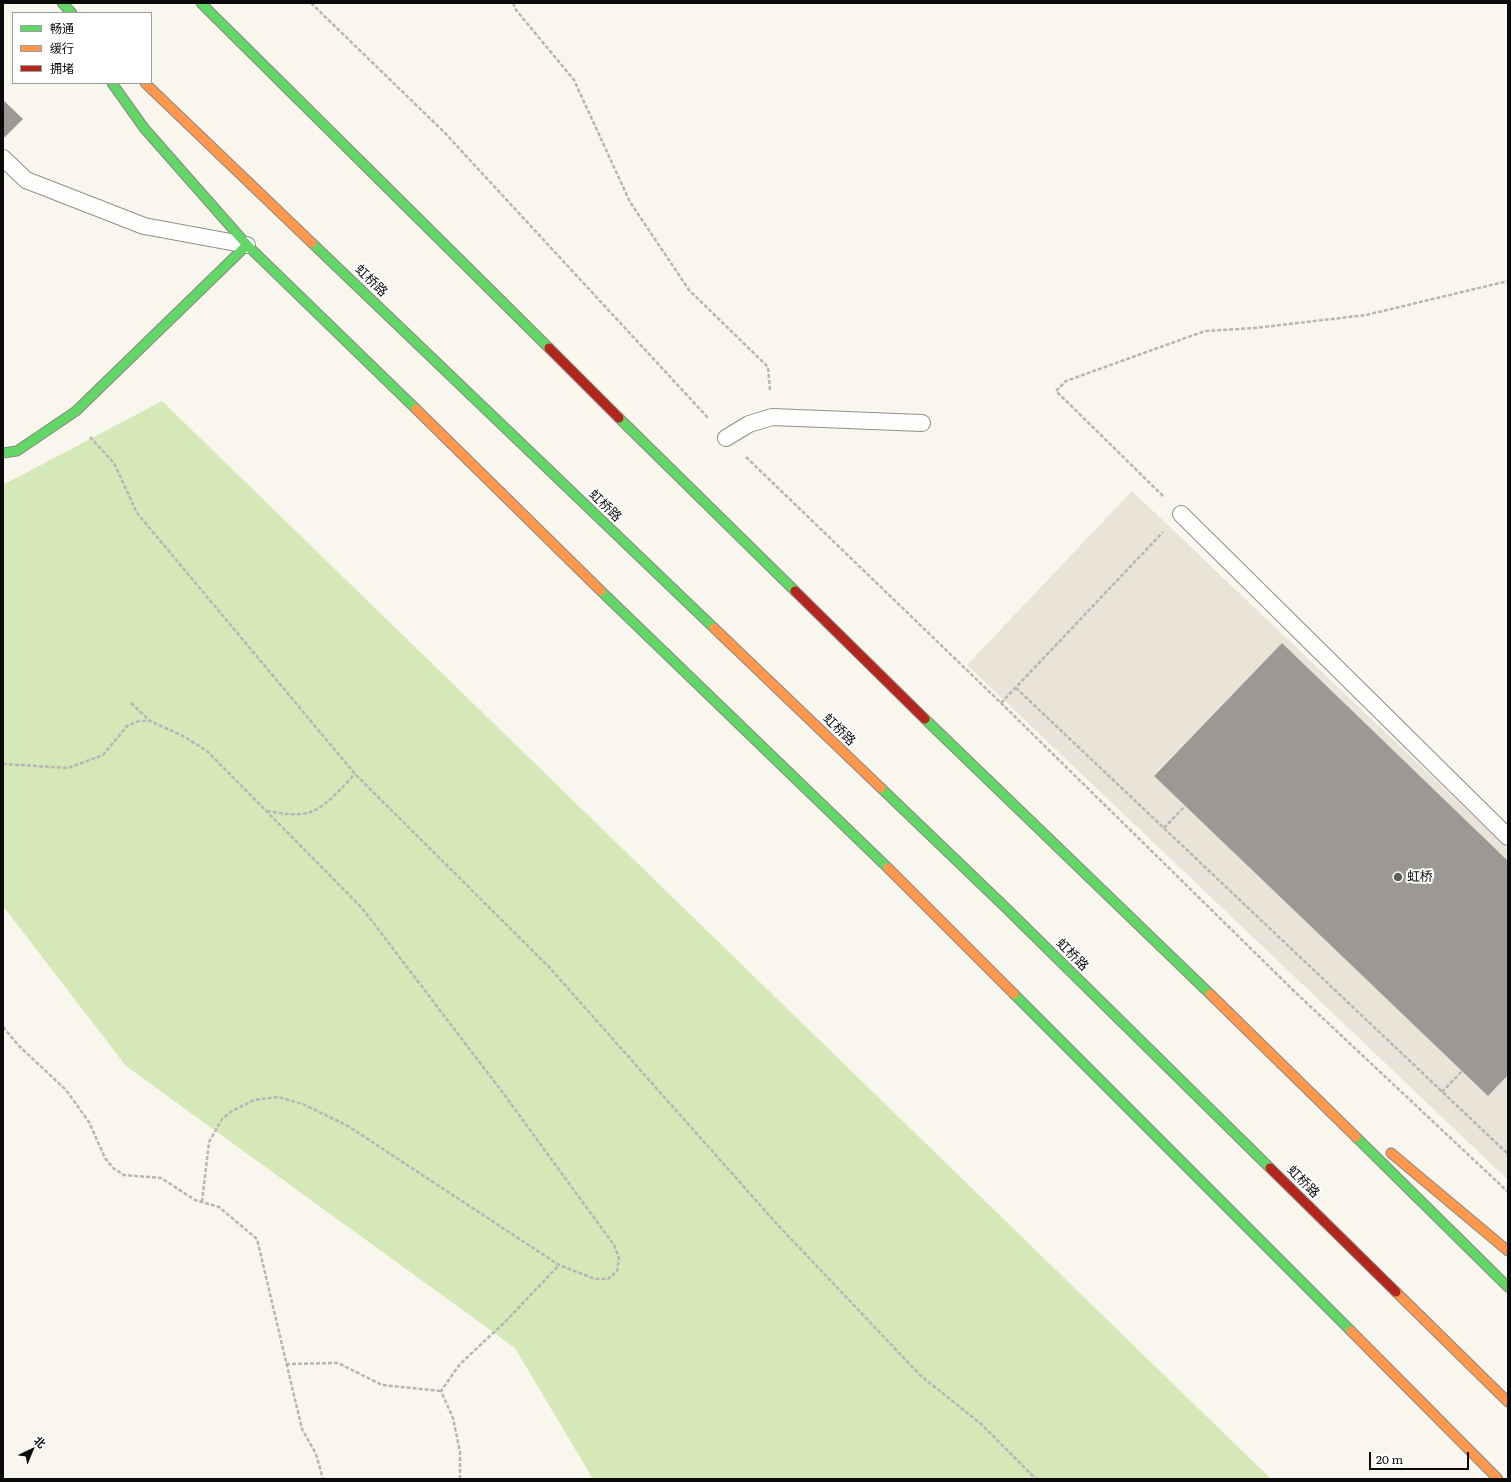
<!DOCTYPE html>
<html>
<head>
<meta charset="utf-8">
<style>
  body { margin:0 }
  #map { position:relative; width:1511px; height:1482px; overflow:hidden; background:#f9f6ed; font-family:Literata,"Noto Sans SC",serif }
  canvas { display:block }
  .frame { position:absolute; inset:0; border:4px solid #0a0a0a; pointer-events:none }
  .legend { position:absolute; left:12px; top:12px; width:140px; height:72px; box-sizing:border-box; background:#fff; border:1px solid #9d9d9d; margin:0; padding:5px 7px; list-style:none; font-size:12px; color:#0a0a0a }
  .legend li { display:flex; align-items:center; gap:8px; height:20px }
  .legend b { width:20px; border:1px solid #9d9d9d }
  .north { position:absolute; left:12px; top:1430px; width:40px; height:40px; -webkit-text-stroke:3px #fff; paint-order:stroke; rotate:44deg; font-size:11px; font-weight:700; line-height:16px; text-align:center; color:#0a0a0a }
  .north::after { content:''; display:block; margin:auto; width:14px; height:18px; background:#0a0a0a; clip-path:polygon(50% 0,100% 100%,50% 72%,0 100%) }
  .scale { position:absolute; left:1369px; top:1452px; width:100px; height:18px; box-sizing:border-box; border:2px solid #0a0a0a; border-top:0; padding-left:5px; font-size:12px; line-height:14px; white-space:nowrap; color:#0a0a0a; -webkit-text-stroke:3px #fff; paint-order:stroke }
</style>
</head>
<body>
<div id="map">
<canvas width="1511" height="1482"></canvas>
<div class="frame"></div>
<ul class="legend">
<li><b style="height:5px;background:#63d668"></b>畅通</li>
<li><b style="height:5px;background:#ff974d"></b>缓行</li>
<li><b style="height:5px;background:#b3261e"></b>拥堵</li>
</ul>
<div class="north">北</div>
<div class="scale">20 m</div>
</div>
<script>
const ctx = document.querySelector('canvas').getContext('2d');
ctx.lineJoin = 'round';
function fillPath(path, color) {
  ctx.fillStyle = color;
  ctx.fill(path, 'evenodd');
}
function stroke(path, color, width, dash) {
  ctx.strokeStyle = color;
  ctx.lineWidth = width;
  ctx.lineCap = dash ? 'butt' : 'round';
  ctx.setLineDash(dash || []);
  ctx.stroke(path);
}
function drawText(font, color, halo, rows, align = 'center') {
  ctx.font = font + ' Literata,"Noto Sans SC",serif';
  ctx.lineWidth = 4;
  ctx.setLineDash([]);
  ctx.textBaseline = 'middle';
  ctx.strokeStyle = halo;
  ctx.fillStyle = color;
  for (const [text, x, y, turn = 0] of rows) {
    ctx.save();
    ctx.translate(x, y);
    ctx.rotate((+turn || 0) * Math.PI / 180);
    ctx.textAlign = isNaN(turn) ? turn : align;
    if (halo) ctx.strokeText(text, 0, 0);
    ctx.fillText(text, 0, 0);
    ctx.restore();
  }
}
fillPath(new Path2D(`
  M 162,401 L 1271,1479 L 593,1479 L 515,1348 L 126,1066 L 3,906 L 3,485 Z`), '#d5e8b8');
fillPath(new Path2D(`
  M 1132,491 L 1508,849 L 1508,861 L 1282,643 L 1154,775 L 1488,1096 L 1508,1075 L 1508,1180 L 967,665 Z`), '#eae4d8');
fillPath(new Path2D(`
  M 3,100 L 23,119 L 3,139 Z
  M 1282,643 L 1508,861 L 1508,1075 L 1488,1096 L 1154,776 Z`), '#9c9893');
const lane = new Path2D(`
  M 3,158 L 26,180 L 144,226 L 247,245
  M 726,438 L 749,424 L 772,417 L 922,423
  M 1181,514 L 1508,837`);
const fast = new Path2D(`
  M 62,3 L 72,13
  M 201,3 L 549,348
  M 112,83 L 144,128 L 247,245 L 416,409
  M 312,243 L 714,628
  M 619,418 L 795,591
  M 3,453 L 17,451 L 76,411 L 247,245
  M 601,591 L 888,868
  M 925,719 L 1210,994
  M 881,788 L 1004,906 L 1270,1168
  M 1014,994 L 1351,1331
  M 1356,1137 L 1508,1287`);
const slow = new Path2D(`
  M 145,83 L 312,243
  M 416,409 L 601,591
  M 714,628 L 881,788
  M 888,868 L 1014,994
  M 1210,994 L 1356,1137
  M 1391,1153 L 1508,1251
  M 1396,1292 L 1508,1402
  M 1351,1331 L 1498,1479`);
const jam = new Path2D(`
  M 549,348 L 619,418
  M 795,591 L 925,719
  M 1270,1168 L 1396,1292`);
stroke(lane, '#92908c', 18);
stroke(fast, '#888783', 11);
stroke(slow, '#888783', 11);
stroke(jam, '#888783', 11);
stroke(new Path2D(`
  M 311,3 L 444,132 L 709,419
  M 513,3 L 516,10 L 574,80 L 630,202 L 689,290 L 768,367 L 770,391
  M 90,437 L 114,463 L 137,513 L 355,774 L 549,967 L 776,1223 L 920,1375 L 981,1424 L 1036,1479
  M 746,457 L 1001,703 L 1295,992 L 1508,1192
  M 1163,496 L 1056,391 L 1066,381 L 1205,331 L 1255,328 L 1366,315 L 1508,281
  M 1016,688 L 1508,1154
  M 131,703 L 150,721 L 185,737 L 207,751 L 362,908 L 503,1093 L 614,1245 L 619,1258 L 617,1271 L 608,1279 L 595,1279 L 559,1265 L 348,1126 L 303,1104 L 278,1097 L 254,1100 L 232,1111 L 222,1119 L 209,1142 L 202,1202
  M 1001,703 L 1163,532
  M 3,764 L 68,768 L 103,755 L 127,726 L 139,721 L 149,721
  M 267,811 C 280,813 294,816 307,813 C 325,809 343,786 355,774
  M 1164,828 L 1186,805
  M 3,1027 L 19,1046 L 66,1090 L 89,1122 L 105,1158 L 113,1168 L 124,1175 L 161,1178 L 195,1200 L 219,1207 L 257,1239 L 302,1429 L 316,1454 L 323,1479
  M 1442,1092 L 1462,1071
  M 286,1364 L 338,1363 L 382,1385 L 441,1391
  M 460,1479 L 460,1452 L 453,1418 L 441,1391 L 460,1364 L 505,1322 L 559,1265`), '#b7b6b5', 2.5, [4, 2]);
stroke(lane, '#fefefc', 16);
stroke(fast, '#63d668', 9);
stroke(slow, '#ff974d', 9);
stroke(jam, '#b3261e', 9);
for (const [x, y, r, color] of [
  [1398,877,5,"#5e5d59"]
]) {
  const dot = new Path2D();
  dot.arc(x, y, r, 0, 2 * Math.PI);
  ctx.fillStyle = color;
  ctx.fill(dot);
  stroke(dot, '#fff', 1.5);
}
drawText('13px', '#0a0a0a', '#fff', [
  ["虹桥路",371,281,44],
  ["虹桥路",605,506,44],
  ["虹桥路",839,730,44],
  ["虹桥路",1072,955,45],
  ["虹桥路",1303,1182,45]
]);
drawText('13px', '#0a0a0a', '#fff', [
  ["虹桥",1407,877]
], 'left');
</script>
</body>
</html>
